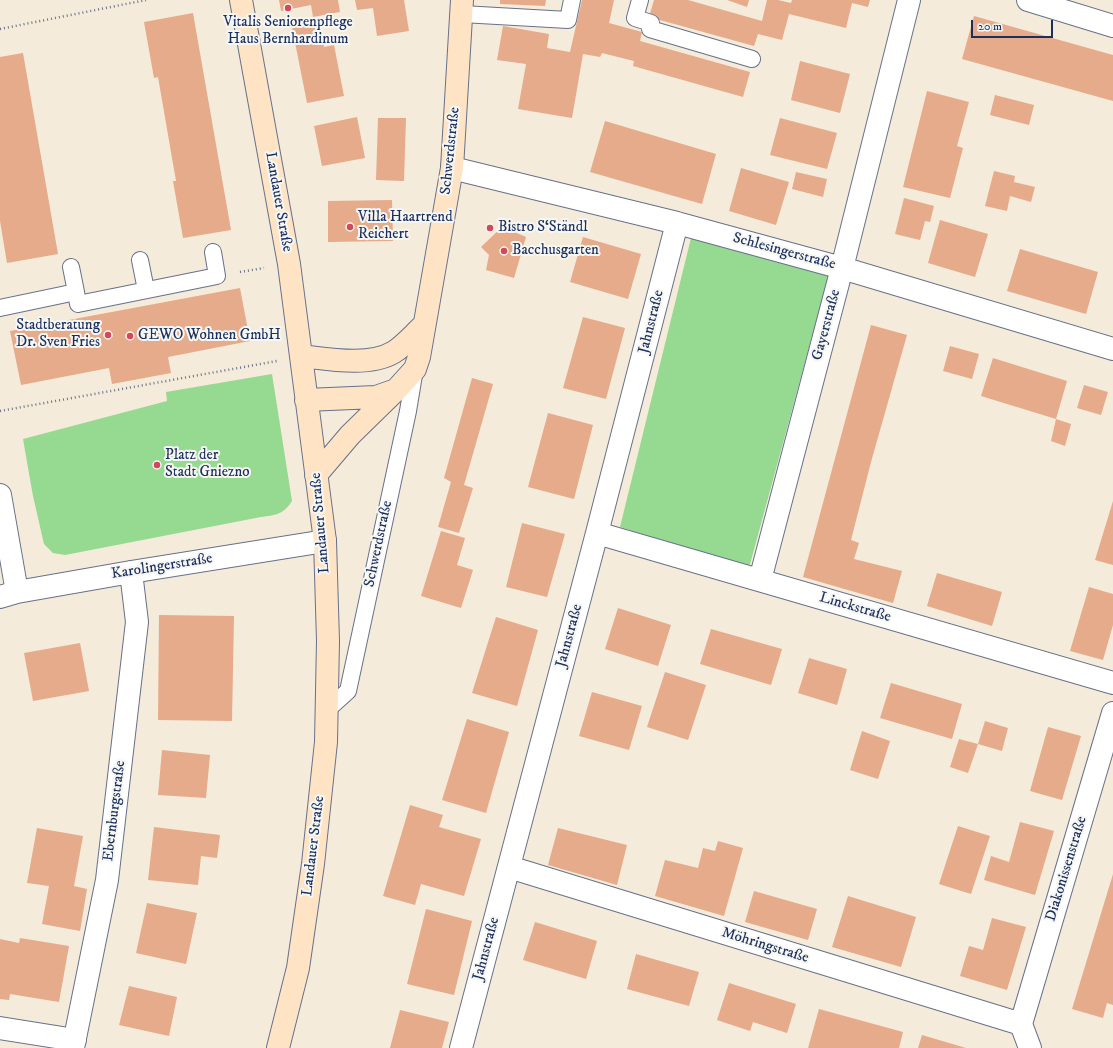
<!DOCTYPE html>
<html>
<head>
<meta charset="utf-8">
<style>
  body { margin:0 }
  #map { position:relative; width:1113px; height:1048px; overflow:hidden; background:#f4ebdb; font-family:"IM FELL DW Pica",serif }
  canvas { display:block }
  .scale { position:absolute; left:971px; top:20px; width:82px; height:18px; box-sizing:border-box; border:2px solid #1b2f5e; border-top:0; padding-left:5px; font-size:12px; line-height:14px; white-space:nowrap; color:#1b2f5e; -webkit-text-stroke:3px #f6f6f2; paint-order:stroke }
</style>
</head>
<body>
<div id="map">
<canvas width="1113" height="1048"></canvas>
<div class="scale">20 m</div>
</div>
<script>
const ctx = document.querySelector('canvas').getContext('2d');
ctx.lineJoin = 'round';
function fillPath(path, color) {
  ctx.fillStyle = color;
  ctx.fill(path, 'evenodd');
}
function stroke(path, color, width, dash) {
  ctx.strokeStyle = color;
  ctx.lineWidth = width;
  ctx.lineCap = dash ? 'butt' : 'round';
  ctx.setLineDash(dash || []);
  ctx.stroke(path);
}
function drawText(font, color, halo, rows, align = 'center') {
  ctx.font = font + ' "IM FELL DW Pica",serif';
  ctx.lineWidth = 4;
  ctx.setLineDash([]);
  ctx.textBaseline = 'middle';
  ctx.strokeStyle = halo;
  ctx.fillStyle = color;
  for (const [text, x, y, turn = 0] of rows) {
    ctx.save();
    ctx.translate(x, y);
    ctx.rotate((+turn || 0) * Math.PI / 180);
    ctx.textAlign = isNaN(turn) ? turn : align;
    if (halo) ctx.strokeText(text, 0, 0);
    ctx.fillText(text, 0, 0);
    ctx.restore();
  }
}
fillPath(new Path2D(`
  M 691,238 L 829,274 L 749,568 L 620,527 Z
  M 272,374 L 292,501 C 283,515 275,515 261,517 L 65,555 L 53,553 L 44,544 L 33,496 L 23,439 L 167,401 L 166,392 Z`), '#96d990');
fillPath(new Path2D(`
  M 279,0 L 338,0 L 340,12 L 313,17 L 311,5 L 281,11 Z
  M 355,0 L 404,0 L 409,31 L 377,36 L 373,8 L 357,10 Z
  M 500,0 L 546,0 L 545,6 L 500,4 Z
  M 582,0 L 614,0 L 609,23 L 642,32 L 640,41 L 750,72 L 743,97 L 633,66 L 634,61 L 602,53 L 600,57 L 583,54 L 572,118 L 518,109 L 526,64 L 497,60 L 503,26 L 549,34 L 547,48 L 570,52 Z
  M 654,0 L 688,0 L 762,21 L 767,0 L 778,0 L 791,3 L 792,0 L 870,0 L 868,7 L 852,3 L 846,28 L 789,14 L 782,40 L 758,34 L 754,46 L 649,17 Z
  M 727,0 L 749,0 L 747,7 Z
  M 193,13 L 231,230 L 183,238 L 173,181 L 176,181 L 158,77 L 154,78 L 144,22 Z
  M 974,16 L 1113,55 L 1113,101 L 962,59 Z
  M 319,22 L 324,47 L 334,45 L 344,96 L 307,103 L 292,27 Z
  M 23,53 L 58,254 L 7,263 L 0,221 L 0,57 Z
  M 800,61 L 850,74 L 840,113 L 791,100 Z
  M 927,91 L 969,102 L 957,146 L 963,148 L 950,198 L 903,187 Z
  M 995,95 L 1034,105 L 1029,125 L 990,115 Z
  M 357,117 L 365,158 L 322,166 L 314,126 Z
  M 378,118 L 406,118 L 404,181 L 376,180 Z
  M 780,118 L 837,133 L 827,169 L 770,155 Z
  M 605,121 L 716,154 L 702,204 L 590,172 Z
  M 741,168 L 789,182 L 776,225 L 729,211 Z
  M 994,171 L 1015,176 L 1014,182 L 1035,187 L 1031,202 L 1010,196 L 1007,211 L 985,206 Z
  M 796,172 L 827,179 L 823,197 L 792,189 Z
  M 904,198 L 934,206 L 930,222 L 925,221 L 920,240 L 895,234 Z
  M 392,200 L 393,241 L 328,242 L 328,201 Z
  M 940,220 L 988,234 L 975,277 L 928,263 Z
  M 505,224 L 512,231 L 526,237 L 514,278 L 486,270 L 489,255 L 481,247 Z
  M 583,237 L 641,254 L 628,299 L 570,282 Z
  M 1020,249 L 1098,272 L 1086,314 L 1007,291 Z
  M 240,288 L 250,341 L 168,357 L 171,373 L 112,384 L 109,368 L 21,385 L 10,331 Z
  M 583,317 L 625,328 L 606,399 L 563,388 Z
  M 871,325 L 907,335 L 871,462 L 851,540 L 859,543 L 854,559 L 902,571 L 893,603 L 803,577 Z
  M 950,346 L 979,354 L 972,379 L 943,371 Z
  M 993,358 L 1067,381 L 1056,419 L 981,396 Z
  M 472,378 L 493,384 L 464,485 L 473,488 L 459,533 L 438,527 L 451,482 L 444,478 Z
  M 1084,385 L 1108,392 L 1101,415 L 1077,408 Z
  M 548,413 L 593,425 L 574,499 L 528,487 Z
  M 1056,419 L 1071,424 L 1065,446 L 1051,441 Z
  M 1113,501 L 1113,565 L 1095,560 Z
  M 522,523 L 565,534 L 547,597 L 506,587 Z
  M 441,531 L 465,538 L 457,565 L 473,570 L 461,608 L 421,596 Z
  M 937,573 L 1002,592 L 992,626 L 927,606 Z
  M 1089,587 L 1113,594 L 1113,625 L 1103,660 L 1070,651 Z
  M 618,608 L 671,625 L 658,666 L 605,649 Z
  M 159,615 L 234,616 L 232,721 L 158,720 Z
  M 496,617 L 538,630 L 517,706 L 472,693 Z
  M 711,629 L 782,649 L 771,685 L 700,664 Z
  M 80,643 L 89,691 L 33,701 L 24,653 Z
  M 809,658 L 847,669 L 837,705 L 798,693 Z
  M 665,672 L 706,685 L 688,740 L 647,727 Z
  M 891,683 L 962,704 L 952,739 L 880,718 Z
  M 592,692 L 642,706 L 629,750 L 579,736 Z
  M 467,719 L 509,732 L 486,813 L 442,800 Z
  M 985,721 L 1008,728 L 1002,751 L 978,744 L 968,773 L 950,767 L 959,739 L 978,744 Z
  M 1048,727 L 1081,736 L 1062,800 L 1030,791 Z
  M 862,731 L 890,741 L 878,779 L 850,770 Z
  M 162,750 L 210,755 L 206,798 L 158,795 Z
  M 410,805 L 443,815 L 439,827 L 481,839 L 464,896 L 421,884 L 415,905 L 383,896 Z
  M 1020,822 L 1054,831 L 1035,895 L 984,880 L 991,856 L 1009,862 Z
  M 958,826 L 990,836 L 971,894 L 939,884 Z
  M 154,827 L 220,835 L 217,858 L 201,856 L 198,885 L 148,880 Z
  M 37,828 L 83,836 L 74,886 L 87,889 L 80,931 L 42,924 L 49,886 L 27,883 Z
  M 558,828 L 627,845 L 617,885 L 548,865 Z
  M 718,841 L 743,848 L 724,916 L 655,896 L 665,860 L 698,868 L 703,848 L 715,851 Z
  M 1113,874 L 1113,1005 L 1107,1003 L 1103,1018 L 1072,1009 Z
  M 754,891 L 817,909 L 808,940 L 745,922 Z
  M 848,896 L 916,917 L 901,967 L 832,947 Z
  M 147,903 L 197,913 L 186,964 L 136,953 Z
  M 426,909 L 472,921 L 454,995 L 407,984 Z
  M 992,918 L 1026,927 L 1007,990 L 960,976 L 969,946 L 983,950 Z
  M 535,922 L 597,941 L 586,979 L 523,960 Z
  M 20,938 L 69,946 L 59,1002 L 10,994 L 9,1000 L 0,999 L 0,939 L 19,943 Z
  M 636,954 L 699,972 L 689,1006 L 627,989 Z
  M 729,983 L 796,1004 L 787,1033 L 753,1022 L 750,1031 L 717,1020 Z
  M 129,986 L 177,997 L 169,1036 L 119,1025 Z
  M 819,1009 L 903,1032 L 899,1048 L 808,1048 Z
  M 400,1010 L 449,1022 L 442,1048 L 390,1048 Z
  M 922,1035 L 966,1048 L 918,1048 Z`), '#e6ab8a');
const lane = new Path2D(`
  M 640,0 L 635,18 L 651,23 L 650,29 L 752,59
  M 462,14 L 568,20 L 572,0
  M 140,260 L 146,290
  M 71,267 L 76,292
  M 0,308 L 76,292 L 78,304 L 217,276 L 213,252
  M 327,710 L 348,691 L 408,411 L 415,369`);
const street = new Path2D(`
  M 1028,0 L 1113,26
  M 452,168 L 677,223 L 842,268 L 1113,349
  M 0,495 L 17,592
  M 597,533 L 1113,683
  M 760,580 L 842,268 L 909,0
  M 0,597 L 17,592 L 131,572 L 325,541
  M 509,867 L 1021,1024
  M 1021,1024 L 1113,713
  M 1021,1024 L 1030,1048
  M 0,1028 L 75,1040
  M 73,1048 L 107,880 L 137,622 L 131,572
  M 461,1048 L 597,533 L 677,223`);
const secondary = new Path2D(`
  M 241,0 L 289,264 L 325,541 L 328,641 L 326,742 L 313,864 L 298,968 L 278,1048
  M 301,356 C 328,359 369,367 394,352 C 405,345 414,334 424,325
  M 306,400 L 376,397 L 396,390 L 415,369 L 419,357 L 452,168 L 462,0
  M 316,475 L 350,435 L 395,391`);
stroke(lane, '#67718a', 18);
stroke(street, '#67718a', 24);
stroke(secondary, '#67718a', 24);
stroke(new Path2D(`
  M 0,29 L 146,0
  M 240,272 L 264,268
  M 0,411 L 277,361`), '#67718a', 2.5, [1, 3]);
stroke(lane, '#fff', 16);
stroke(street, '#fff', 22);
stroke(secondary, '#fee4c5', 22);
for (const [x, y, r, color] of [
  [288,8,4,"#d1495b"],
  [350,227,4,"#d1495b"],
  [490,228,4,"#d1495b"],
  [504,251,4,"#d1495b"],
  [108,335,4,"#d1495b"],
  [130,336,4,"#d1495b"],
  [157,465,4,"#d1495b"]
]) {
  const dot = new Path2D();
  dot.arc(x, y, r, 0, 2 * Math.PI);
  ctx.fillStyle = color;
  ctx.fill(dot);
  stroke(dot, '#f6f6f2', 1.5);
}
drawText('15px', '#1b2f5e', '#f6f6f2', [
  ["Vitalis Seniorenpflege",288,23,"center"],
  ["Haus Bernhardinum",288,40,"center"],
  ["Villa Haartrend",358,218],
  ["Reichert",358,235],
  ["Bistro S‘Ständl",498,228],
  ["Bacchusgarten",512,251],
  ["Stadtberatung",100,326,"right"],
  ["Dr. Sven Fries",100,343,"right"],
  ["GEWO Wohnen GmbH",138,336],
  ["Platz der",165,456],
  ["Stadt Gniezno",165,473]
], 'left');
drawText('15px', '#1b2f5e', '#f6f6f2', [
  ["Schwerdstraße",451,151,-84],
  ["Landauer Straße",278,202,80],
  ["Schlesingerstraße",784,252,15],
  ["Jahnstraße",652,322,-76],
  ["Gayerstraße",827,325,-75],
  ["Landauer Straße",321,523,-95],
  ["Schwerdstraße",379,544,-78],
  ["Karolingerstraße",162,567,-9],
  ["Linckstraße",855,608,16],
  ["Jahnstraße",570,636,-75],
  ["Ebernburgstraße",115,811,-83],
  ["Landauer Straße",314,846,-83],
  ["Diakonissenstraße",1067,869,-73],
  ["Möhringstraße",765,946,17],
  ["Jahnstraße",487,949,-75]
]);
</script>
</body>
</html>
